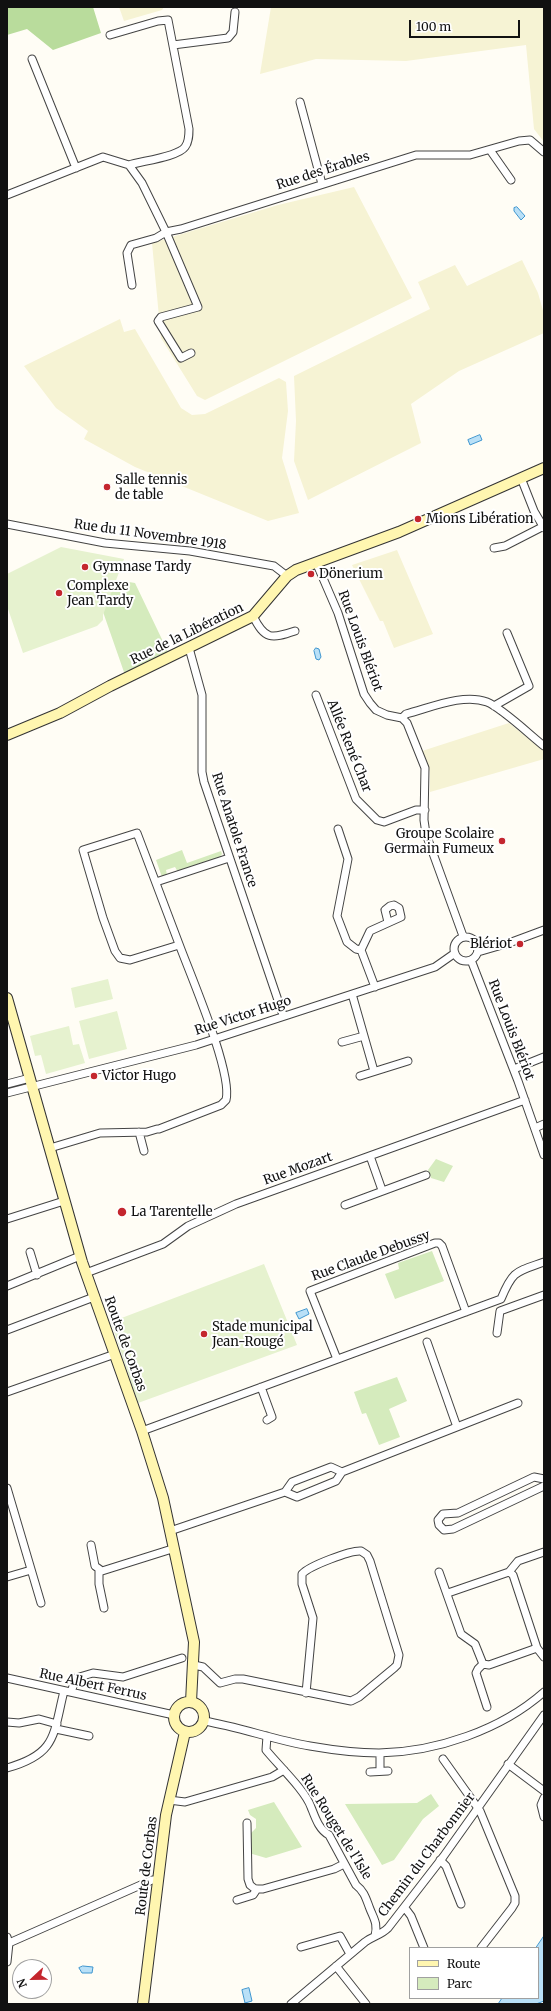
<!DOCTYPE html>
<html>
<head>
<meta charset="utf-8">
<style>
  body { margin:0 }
  #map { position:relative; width:551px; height:2011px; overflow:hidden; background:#fffdf5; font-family:Merriweather,serif }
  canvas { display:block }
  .frame { position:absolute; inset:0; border:8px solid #111; pointer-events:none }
  .legend { position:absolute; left:409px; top:1947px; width:130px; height:52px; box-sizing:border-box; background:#fff; border:1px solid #a0a0a0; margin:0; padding:5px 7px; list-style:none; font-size:12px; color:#111 }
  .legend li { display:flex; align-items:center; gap:8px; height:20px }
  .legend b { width:20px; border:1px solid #a0a0a0 }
  .north { position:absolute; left:12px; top:1959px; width:40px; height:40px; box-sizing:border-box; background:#fff; border:1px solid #a0a0a0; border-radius:50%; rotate:248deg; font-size:11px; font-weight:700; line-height:16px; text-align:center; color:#111 }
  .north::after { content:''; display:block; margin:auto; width:14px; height:18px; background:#c4262e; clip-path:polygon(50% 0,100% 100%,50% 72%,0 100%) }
  .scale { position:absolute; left:409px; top:20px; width:111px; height:18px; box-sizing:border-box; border:2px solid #111; border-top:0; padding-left:5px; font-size:12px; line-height:14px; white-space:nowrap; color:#111; -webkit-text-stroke:3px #fff; paint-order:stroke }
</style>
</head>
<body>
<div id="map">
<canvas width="551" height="2011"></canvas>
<div class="frame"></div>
<ul class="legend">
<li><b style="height:5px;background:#fff6b0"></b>Route</li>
<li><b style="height:11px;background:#d5ebbd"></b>Parc</li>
</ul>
<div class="north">N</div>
<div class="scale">100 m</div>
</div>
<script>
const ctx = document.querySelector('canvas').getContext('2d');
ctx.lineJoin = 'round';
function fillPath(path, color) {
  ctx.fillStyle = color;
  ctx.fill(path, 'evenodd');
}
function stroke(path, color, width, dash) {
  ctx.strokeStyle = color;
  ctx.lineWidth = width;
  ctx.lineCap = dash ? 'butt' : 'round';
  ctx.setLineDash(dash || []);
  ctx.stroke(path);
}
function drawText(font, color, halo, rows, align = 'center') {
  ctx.font = font + ' Merriweather,serif';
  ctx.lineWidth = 4;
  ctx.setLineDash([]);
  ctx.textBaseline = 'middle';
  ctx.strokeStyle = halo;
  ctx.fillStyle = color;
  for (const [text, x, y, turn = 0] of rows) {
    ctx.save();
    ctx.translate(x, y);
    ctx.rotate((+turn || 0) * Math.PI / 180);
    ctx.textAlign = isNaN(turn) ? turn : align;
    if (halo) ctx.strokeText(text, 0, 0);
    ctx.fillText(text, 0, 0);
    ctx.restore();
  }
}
fillPath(new Path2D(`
  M 119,7 L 164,7 L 162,10 L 124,21 Z
  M 271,7 L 544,7 L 544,142 L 534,129 L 526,45 L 406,61 L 316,59 L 260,74 Z
  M 354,187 L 412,298 L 205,400 L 197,396 L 161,338 L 152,243 L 278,205 Z
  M 522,260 L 538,293 L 544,314 L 544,333 L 459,371 L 411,404 L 421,443 L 308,500 L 294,461 L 296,421 L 294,376 L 430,309 L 418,282 L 455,265 L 467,286 Z
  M 120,319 L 124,332 L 135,329 L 181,408 L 192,415 L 205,414 L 279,378 L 286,382 L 288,411 L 282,458 L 299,513 L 268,521 L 135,467 L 84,439 L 88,431 L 56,408 L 24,366 Z
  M 397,550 L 433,634 L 394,648 L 383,621 L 380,621 L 352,565 Z
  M 509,723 L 544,751 L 544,759 L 430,792 L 430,772 L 422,751 Z`), '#f6f3d4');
fillPath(new Path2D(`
  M 117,580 L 135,583 L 169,654 L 125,675 L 95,589 L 113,589 Z
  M 182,850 L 187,863 L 221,851 L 222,854 L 218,859 L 178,872 L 175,867 L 166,870 L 167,875 L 162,877 L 156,860 Z
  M 436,1159 L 453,1166 L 444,1182 L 431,1178 L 428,1170 Z
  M 432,1251 L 444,1281 L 395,1299 L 385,1274 L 399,1269 L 398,1263 Z
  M 397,1377 L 407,1401 L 389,1409 L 400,1437 L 379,1445 L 366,1413 L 362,1414 L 354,1392 Z
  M 431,1794 L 439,1806 L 423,1819 L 394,1860 L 382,1865 L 345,1804 L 417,1803 Z
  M 274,1802 L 302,1847 L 266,1858 L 249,1853 L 249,1835 L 256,1828 L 256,1819 L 250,1815 L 248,1810 Z`), '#d5ebbd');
fillPath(new Path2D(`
  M 10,7 L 93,7 L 101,33 L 53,50 L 27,29 L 7,35 L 7,8 Z`), '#b9dc9c');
fillPath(new Path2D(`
  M 61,547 L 124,559 L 103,615 L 103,620 L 97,626 L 23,653 L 7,606 L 7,574 Z
  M 108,979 L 113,999 L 75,1008 L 71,988 Z
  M 117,1011 L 127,1049 L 89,1059 L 79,1021 Z
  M 69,1026 L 73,1045 L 79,1044 L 85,1063 L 46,1074 L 41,1055 L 35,1056 L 30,1036 Z
  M 264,1264 L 297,1345 L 138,1403 L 111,1322 Z`), '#e6f2cf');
const water = new Path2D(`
  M 517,207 L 525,216 L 521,220 L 514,211 L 514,208 Z
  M 480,435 L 482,440 L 470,445 L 468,440 Z
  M 316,648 L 319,649 L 321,657 L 319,660 L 316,659 L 314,651 Z
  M 307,1309 L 309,1314 L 299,1319 L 296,1313 Z
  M 544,1936 L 544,2001 L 536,2004 L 498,2004 L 502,1998 L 538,1998 L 538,1948 L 536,1948 Z
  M 83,1966 L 93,1967 L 92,1973 L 82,1973 L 79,1968 Z
  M 249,1988 L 252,2001 L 245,2003 L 242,1990 Z`);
fillPath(water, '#b9e0f7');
stroke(water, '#3f96cf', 1);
const street = new Path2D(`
  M 110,35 L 158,21 L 168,20 L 189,129 C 189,135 189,142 185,147 C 178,157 141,161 129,165
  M 173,45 L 228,38 L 233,32 L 235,12
  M 32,59 L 76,168
  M 300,102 L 322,184
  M 490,150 L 511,180
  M 7,195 L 103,157 L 129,165 L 142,183 L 166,232 L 198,307 L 161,317 L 158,321 L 181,358 L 191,353
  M 132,285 L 127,253 L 131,245 L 156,238 L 166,232 L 181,229 L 416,155 L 470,155 L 519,141 L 530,140 L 544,152
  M 521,478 L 534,511 L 544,528
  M 7,524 L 105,543 L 190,551 L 274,566 L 287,576
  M 494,548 L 505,546 L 544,526
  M 316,562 L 338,613 L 364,694 L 370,703 L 376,710 L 387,715 L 402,718 L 407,723 L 425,768 L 424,820 L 426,834 L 463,936
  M 253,616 C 265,640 271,639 295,631
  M 189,648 L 202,695 L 202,772 L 204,782 L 283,1015
  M 316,695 L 356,799 L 377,820 L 384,822 L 416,810 L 425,810
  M 494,706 L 529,686 L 507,633
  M 402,718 L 406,714 C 430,708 463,693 487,702 C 502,708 530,735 544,746
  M 338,829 L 348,859 L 337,916 L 347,942 L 356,949 L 361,950 L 370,931 L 401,917 L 399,908 L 394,905 L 390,906 L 385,910 L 388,922
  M 156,882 L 229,858
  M454 949a12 12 0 1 1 24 0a12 12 0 1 1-24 0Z
  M 361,950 L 375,987
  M 478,952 L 509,943 L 544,930
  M 471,960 L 518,1081 L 544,1155
  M 352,994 L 374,1071
  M 342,1042 L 364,1036
  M 514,1069 L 544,1057
  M 360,1076 L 408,1061
  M 7,1084 L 30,1078
  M 7,1093 L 196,1045 L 435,967 L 455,953
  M 535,1128 L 544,1124
  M 159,1129 L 221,1105 L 226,1100 C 233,1073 190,974 179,944 C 165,907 151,870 137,833 L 83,850 L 103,918 L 115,951 L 120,958 L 130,960 L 179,945
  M 139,1132 L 144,1151
  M 50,1148 L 100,1133 L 147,1132 L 157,1129
  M 370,1156 L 382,1190
  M 345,1205 L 426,1175
  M 7,1219 L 64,1201
  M 30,1252 L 37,1275
  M 86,1273 L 163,1244 L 188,1226 L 236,1204 L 525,1100
  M 7,1286 L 80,1256
  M 7,1330 L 94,1297
  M 497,1333 L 500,1311 L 544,1295
  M 427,1342 L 457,1427
  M 337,1359 L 310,1291 L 435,1243 L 439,1243 L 442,1246 L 466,1312
  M 261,1387 L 272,1417 L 267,1420
  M 7,1392 L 115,1354
  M 142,1431 L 501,1299 C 513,1270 516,1272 544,1262
  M 544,1479 L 534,1477 L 458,1513 L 443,1514 L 438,1520 L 439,1525 L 444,1530 L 453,1529 L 544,1486
  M 7,1488 L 41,1603
  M 285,1492 L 292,1482 L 331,1467 L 342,1472
  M 170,1531 L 285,1492 L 297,1497 L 336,1481 L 342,1472 L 518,1403
  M 91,1545 L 95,1566 L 102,1571 L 172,1549
  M 99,1570 L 99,1584 L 104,1608
  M 439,1572 L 461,1634 L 475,1644 L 483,1664 L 489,1665 L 537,1648
  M 509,1572 L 518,1561 L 544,1552
  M 7,1577 L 31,1570
  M 448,1593 L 509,1572 L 513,1575 L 537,1648 L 544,1657
  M 483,1664 L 478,1669 L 476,1673 L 487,1707
  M 194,1665 L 203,1667 L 220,1683 L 235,1679 L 243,1679 L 351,1701 L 359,1697 L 394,1668 L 397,1665 L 399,1655 L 370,1561 L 367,1555 L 361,1551 C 351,1550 309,1566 302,1574 L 302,1584 L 313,1618 L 306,1693
  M 7,1678 L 174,1715
  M 71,1692 L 76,1678 L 93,1673 L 123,1677 L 182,1658
  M 204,1721 C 240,1727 274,1740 310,1746 C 333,1750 356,1753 379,1753 C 436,1752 501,1730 544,1692
  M 7,1722 L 19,1723 L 39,1719 L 57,1724
  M 56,1729 L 89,1736
  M 267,1736 L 266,1750 C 278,1765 305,1790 311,1807 C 315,1817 319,1830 329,1835 L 356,1885 C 365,1892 366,1899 370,1909 C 374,1919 378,1924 375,1936
  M 380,1753 L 380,1771
  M 443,1759 L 480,1811 L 515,1896 L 515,1903 L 512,1908 L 481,1948
  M 508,1764 L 544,1791
  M 7,1768 C 57,1754 53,1735 64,1691
  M 370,1772 L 388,1771
  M 544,1798 L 541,1805 L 544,1817
  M 169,1800 L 185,1802 L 272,1777 L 284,1770
  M 247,1823 L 248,1879 L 250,1885 L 255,1889 L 263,1889 L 334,1869 L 344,1864
  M 440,1860 L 446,1866 L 461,1904
  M 237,1900 L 253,1895 L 257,1889
  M 405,1908 L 411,1916 L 424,1948
  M 7,1937 L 9,1943 L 7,1962
  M 9,1943 L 152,1880 L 158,1880
  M 301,1947 L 340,1936 L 350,1954
  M 336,1966 L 366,2004
  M 291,2004 L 365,1942 C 373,1936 381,1935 388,1928 L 443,1857 L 544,1715`);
const secondary = new Path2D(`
  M 7,735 L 60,713 L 110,686 L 253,616 L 287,576 L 296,570 L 399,532 L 544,468
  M 7,998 L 82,1262 L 142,1431 L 163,1498 L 194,1642 L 191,1702
  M174 1717a15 15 0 1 1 30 0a15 15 0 1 1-30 0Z
  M 143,2004 L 166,1815 L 185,1732`);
stroke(street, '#444', 9);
stroke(secondary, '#333', 12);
stroke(street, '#fff', 7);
stroke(secondary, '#fff6b0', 10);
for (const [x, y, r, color] of [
  [107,487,4,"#c4262e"],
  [418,519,4,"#c4262e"],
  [85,567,4,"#c4262e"],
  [311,574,4,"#c4262e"],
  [59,593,4,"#c4262e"],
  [502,841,4,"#c4262e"],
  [520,944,4,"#c4262e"],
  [94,1076,4,"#c4262e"],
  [122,1212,5,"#c4262e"],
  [204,1334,4,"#c4262e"]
]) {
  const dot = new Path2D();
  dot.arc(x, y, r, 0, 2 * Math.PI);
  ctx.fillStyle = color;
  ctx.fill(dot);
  stroke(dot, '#fff', 1.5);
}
drawText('13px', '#111', '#fff', [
  ["Rue des Érables",323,171,-18],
  ["Rue du 11 Novembre 1918",150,535,8],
  ["Rue de la Libération",187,634,-26],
  ["Rue Louis Blériot",360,641,70],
  ["Allée René Char",349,746,68],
  ["Rue Anatole France",234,830,72],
  ["Rue Victor Hugo",243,1016,-18],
  ["Rue Louis Blériot",511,1030,69],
  ["Rue Mozart",298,1169,-20],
  ["Rue Claude Debussy",371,1256,-20],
  ["Route de Corbas",125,1344,70],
  ["Rue Albert Ferrus",93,1685,12],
  ["Rue Rouget de l'Isle",336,1827,58],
  ["Chemin du Charbonnier",427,1855,-53],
  ["Route de Corbas",147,1866,-83]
]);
drawText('13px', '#111', '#fff', [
  ["Salle tennis",115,480],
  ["de table",115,495],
  ["Mions Libération",426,519],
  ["Gymnase Tardy",93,567],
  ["Dönerium",319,574],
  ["Complexe",67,586],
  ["Jean Tardy",67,601],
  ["Groupe Scolaire",494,834,"right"],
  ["Germain Fumeux",494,849,"right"],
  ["Blériot",512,944,"right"],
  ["Victor Hugo",102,1076],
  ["La Tarentelle",131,1212],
  ["Stade municipal",212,1327],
  ["Jean-Rougé",212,1342]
], 'left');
</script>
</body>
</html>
